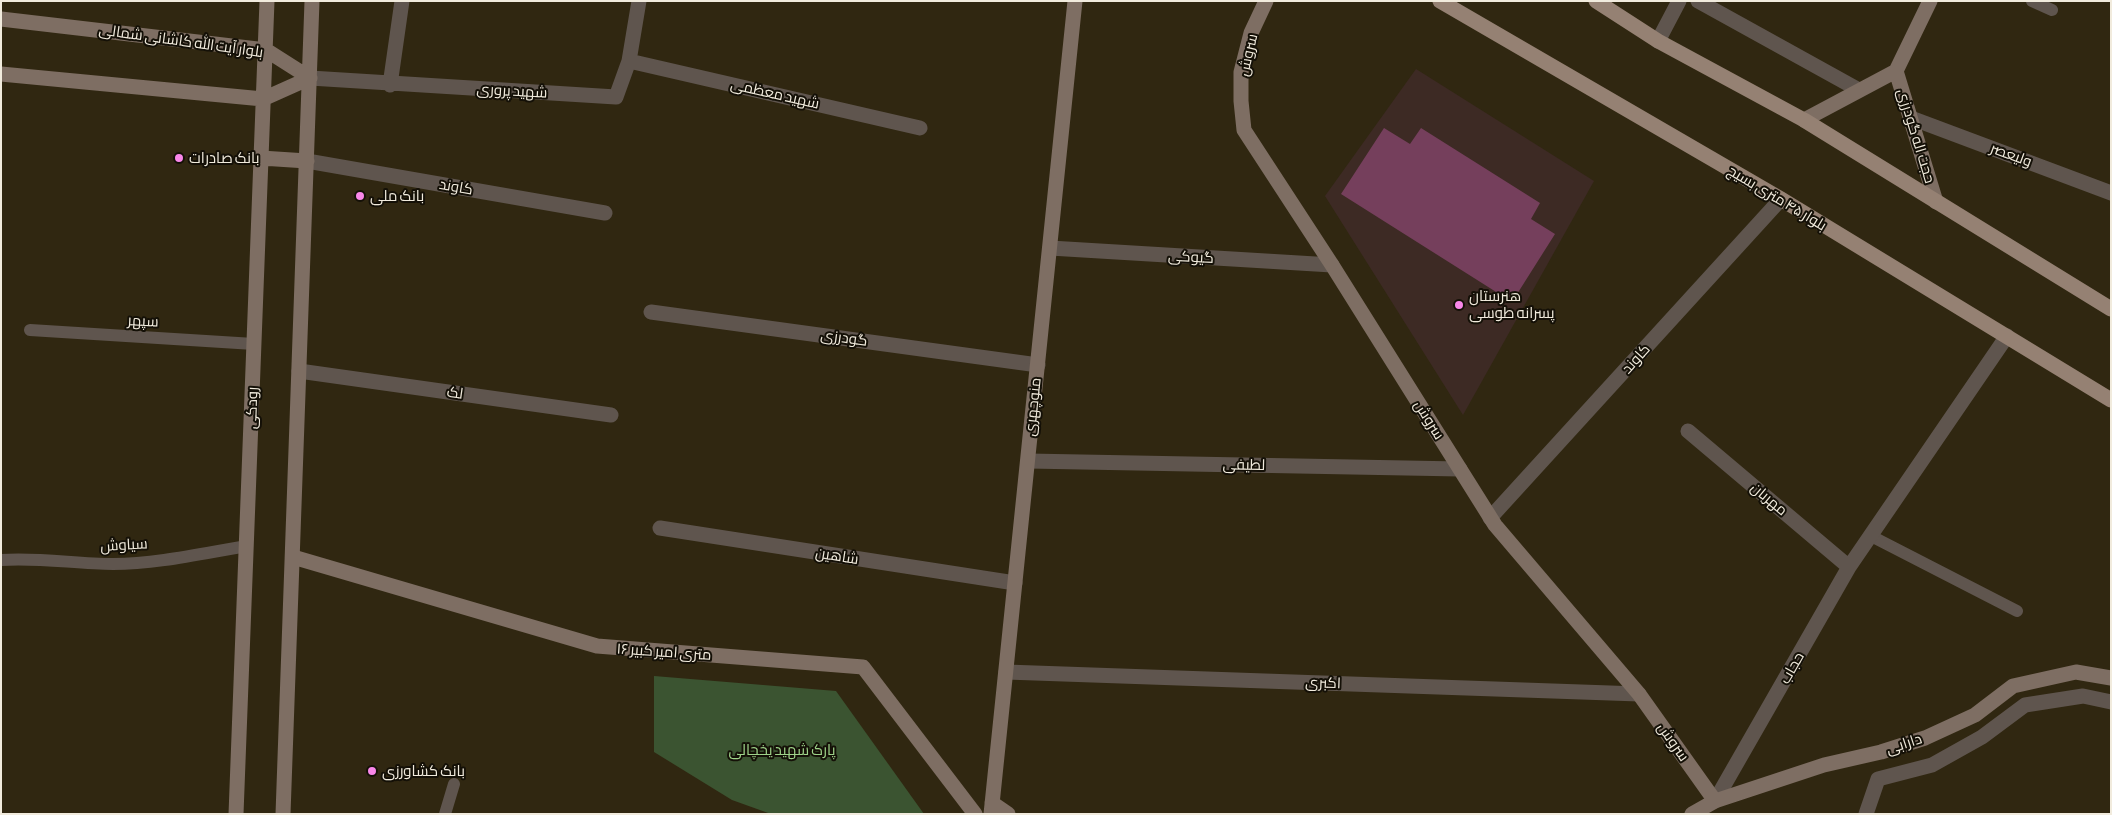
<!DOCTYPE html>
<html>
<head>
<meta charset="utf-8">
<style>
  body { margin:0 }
  #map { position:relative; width:2112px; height:815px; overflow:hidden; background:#302711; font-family:"Asap Condensed",sans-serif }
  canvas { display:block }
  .frame { position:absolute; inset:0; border:2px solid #f1ebdd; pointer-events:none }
</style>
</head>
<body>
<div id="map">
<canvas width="2112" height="815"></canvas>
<div class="frame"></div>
</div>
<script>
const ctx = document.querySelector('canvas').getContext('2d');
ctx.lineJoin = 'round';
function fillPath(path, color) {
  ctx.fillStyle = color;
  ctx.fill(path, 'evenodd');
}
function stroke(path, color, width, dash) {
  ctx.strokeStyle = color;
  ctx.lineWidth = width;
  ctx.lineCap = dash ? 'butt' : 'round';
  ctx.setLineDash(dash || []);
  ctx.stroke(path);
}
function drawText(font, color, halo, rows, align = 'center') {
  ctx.font = font + ' "Asap Condensed",Cairo,sans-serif';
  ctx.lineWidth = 4;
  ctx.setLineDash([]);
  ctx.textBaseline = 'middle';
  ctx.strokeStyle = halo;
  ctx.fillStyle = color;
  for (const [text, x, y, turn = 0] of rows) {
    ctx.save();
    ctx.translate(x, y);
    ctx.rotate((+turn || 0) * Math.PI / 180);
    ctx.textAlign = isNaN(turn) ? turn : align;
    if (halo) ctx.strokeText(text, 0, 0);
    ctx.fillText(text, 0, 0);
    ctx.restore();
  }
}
fillPath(new Path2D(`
  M 1416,69 L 1594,181 L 1463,415 L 1325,196 Z`), '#3d2a24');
fillPath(new Path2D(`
  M 654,676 L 836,691 L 924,814 L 771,814 L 732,800 L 654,752 Z`), '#3b5431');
fillPath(new Path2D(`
  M 1384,128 L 1410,144 L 1421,128 L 1540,203 L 1531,219 L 1555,234 L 1512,302 L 1341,194 Z`), '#753f5c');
stroke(new Path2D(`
  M 2032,1 L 2052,10
  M 30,330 L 254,344
  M 1871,536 L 2017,611
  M 1,560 C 38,557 76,564 113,564 C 157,564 204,553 247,546
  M 445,814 L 454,784`), '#5f554e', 12);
stroke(new Path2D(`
  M 1698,1 L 1859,90
  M 1658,41 L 1679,1
  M 629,61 L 920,128
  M 310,78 L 616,97 L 629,61 L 639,1
  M 390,85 L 402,1
  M 1911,118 L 2111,193
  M 307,161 L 605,213
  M 1050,248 L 1332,265
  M 651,312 L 1038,365
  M 299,371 L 611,415
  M 1688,431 L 1849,567
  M 1028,461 L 1460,469
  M 1490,518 L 1781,199
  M 660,528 L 1015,583
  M 1006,672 L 1639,694
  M 1715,801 L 1849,567 L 2007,336
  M 1866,814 L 1878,779 L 1932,765 L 1982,737 L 2025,705 L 2083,696 L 2111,702`), '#5f554e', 15);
stroke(new Path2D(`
  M 1266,1 L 1251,33 L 1241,72 L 1241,101 L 1244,130 L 1332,265 L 1495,525 L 1639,694 L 1715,801
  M 1930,1 L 1896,71 L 1936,202
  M 1,19 L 266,50 L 310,78
  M 1,74 L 263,99 L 310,78
  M 1804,120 L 1896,71
  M 261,158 L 307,161
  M 293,557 L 597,646 L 863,667 L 975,814
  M 992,803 L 1008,814
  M 236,814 L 267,1
  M 283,814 L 312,1
  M 991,814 L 1075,1
  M 1692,814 L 1715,801 L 1824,765 L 1881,752 L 1925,738 L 1975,715 L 2013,686 L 2076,672 L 2111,678`), '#7e6e63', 15);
stroke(new Path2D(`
  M 1440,1 L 1781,199 L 2111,400
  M 1596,1 L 1658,41 L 1804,120 L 2111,309`), '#958173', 15);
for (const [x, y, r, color] of [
  [179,158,5,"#f987e9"],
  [360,196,5,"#f987e9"],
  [1459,305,5,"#f987e9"],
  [372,771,5,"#f987e9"]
]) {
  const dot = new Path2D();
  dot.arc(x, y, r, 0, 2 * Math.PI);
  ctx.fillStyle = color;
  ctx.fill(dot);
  stroke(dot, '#141007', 2);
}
drawText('15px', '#f1ebdd', '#141007', [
  ["بلوار آیت الله کاشانی شمالی",181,41,8],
  ["سروش",1248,55,-77],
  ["شهید پروری",512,91,3],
  ["شهید معظمی",775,94,13],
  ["حجت اله گودرزی",1916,136,73],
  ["ولیعصر",2011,155,20],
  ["کاوند",456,187,10],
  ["بلوار ۴۵ متری بسیج",1777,198,31],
  ["گیوکی",1191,257,3],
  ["سپهر",143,321,3],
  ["گودرزی",844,338,8],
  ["کاوند",1636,359,-48],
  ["لک",455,393,8],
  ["منوچهری",1033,407,-84],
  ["رودکی",252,408,-88],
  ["سروش",1429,420,58],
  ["لطیفی",1244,465,1],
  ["مهربان",1769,499,40],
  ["سیاوش",124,545,-3],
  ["شاهین",837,556,9],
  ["۱۶ متری امیر کبیر",664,652,4],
  ["حجاب",1792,668,-60],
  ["اکبری",1323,683,2],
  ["سروش",1673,742,55],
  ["دارابی",1904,744,-18]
]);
drawText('15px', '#f1ebdd', '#141007', [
  ["بانک صادرات",189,158],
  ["بانک ملی",370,196],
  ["هنرستان",1469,296],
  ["پسرانه طوسی",1469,313],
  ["بانک کشاورزی",382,771]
], 'left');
drawText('15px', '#9fd48a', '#141007', [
  ["پارک شهید یخچالی",782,750]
]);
</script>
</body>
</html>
